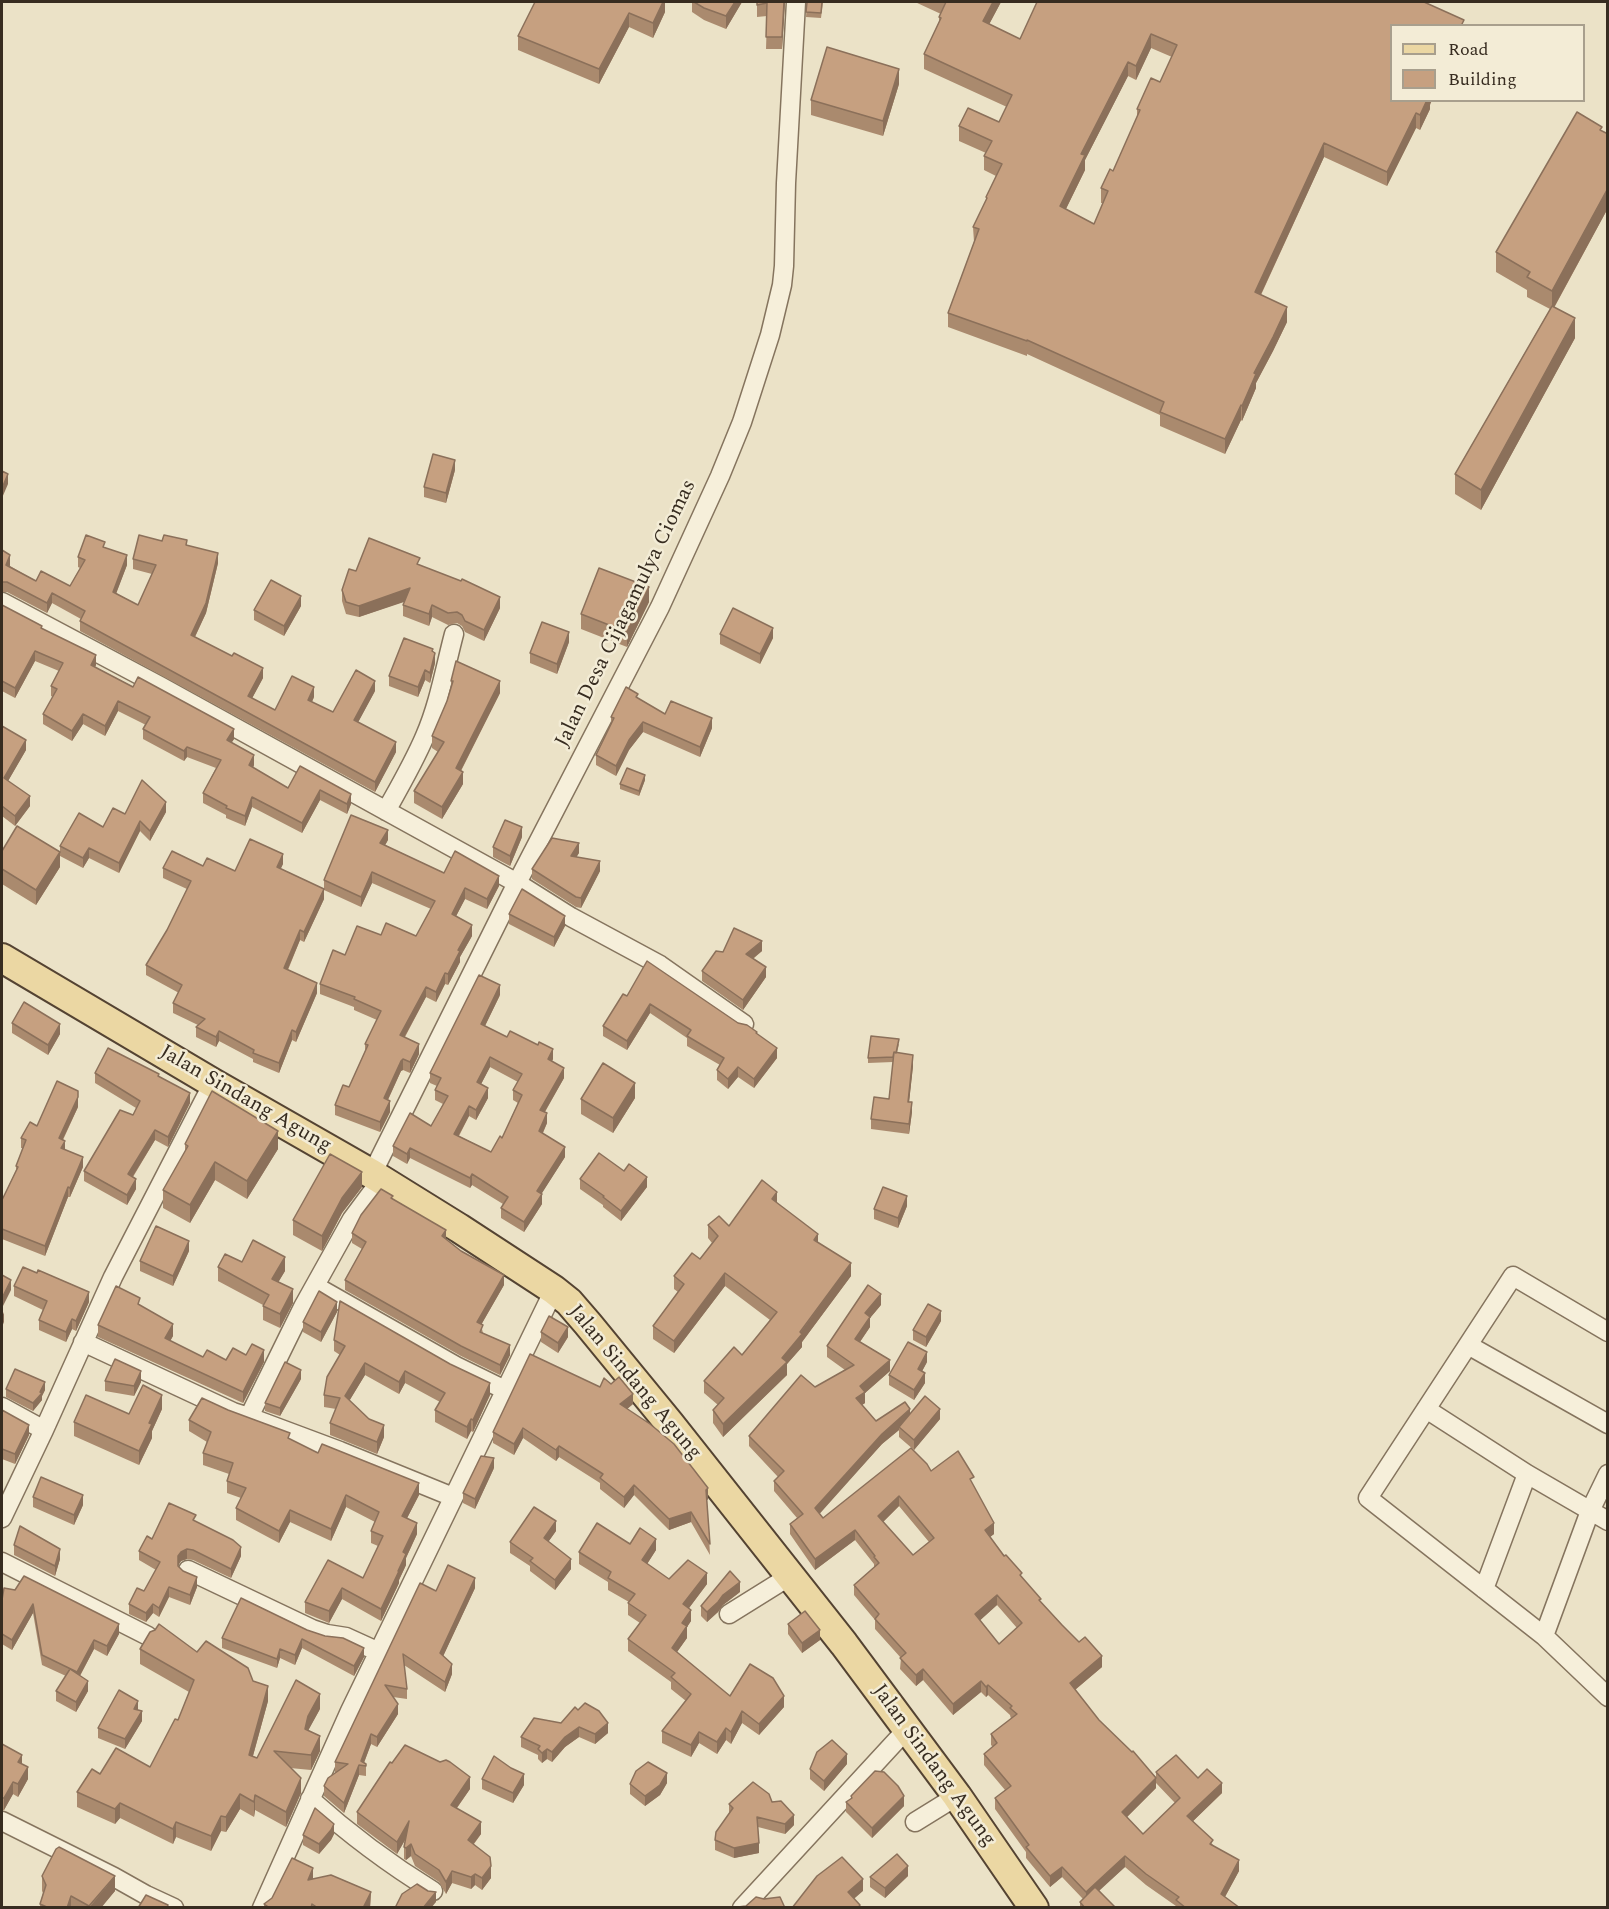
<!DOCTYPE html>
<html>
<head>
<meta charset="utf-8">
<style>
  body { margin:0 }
  #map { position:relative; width:1609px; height:1909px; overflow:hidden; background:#ebe2c7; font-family:Spectral,serif }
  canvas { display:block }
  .frame { position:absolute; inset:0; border:3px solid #372c20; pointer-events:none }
  .legend { position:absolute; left:1390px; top:24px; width:195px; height:78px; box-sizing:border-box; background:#f3ecd6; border:2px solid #a89f8d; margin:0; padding:8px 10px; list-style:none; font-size:18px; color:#372c20 }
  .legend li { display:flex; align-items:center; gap:12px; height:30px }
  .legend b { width:30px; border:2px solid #a89f8d }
</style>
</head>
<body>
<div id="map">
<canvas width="1609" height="1909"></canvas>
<div class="frame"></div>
<ul class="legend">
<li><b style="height:8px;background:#ebd7a3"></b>Road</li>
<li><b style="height:16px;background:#c6a080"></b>Building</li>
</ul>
</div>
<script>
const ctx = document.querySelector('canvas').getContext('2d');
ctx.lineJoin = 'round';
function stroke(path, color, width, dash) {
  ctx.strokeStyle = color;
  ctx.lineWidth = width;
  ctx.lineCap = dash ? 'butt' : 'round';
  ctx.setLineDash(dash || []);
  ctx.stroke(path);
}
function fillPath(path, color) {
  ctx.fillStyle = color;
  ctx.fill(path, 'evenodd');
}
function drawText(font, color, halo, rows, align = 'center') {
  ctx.font = font + ' Spectral,serif';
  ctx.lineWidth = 5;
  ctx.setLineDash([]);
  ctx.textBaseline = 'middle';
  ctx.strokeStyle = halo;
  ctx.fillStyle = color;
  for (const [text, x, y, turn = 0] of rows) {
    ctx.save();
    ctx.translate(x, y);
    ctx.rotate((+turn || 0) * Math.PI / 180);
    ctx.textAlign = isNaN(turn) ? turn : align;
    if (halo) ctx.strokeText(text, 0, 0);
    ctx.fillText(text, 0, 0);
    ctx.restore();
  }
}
const minor = new Path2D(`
  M 2,602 L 160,686 L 517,883 L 571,917 L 660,965 L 744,1024
  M 386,811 C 400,786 414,762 425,736 C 439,704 445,668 454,634
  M 372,1174 L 517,883 L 660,607 L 720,476 L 742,422 L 770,335 L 782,285 L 784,266 L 786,183 L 796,2
  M 315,1286 L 456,1366 L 505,1390
  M 83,1342 L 233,1412 L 249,1417 L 303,1307 L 352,1219 L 381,1180
  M 1468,1345 L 1608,1424
  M 2,1407 L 44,1430
  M 1426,1409 L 1527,1474 L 1608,1521
  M 249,1417 L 340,1451 L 453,1497
  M 1608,1474 L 1590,1511 L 1544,1636 L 1608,1697
  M 2,1518 L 44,1430 L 113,1277 L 213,1083
  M 2,1562 L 148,1636
  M 188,1570 L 312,1629 L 327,1634 L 346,1637 L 379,1652
  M 1484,1589 L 1527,1474
  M 729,1614 L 790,1576
  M 1544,1636 L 1368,1498 L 1513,1276 L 1608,1332
  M 310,1799 C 349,1834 389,1864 433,1891
  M 2,1821 L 114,1877 L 146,1895 L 174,1908
  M 915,1822 L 957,1796
  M 262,1908 L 350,1711 L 554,1290
  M 742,1908 L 907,1729`);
const primary = new Path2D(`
  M 2,958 L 213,1083 L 372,1174 L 459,1228 L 554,1290 L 569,1302 L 588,1324 L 670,1424 L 844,1644 L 957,1796 L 1034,1908`);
stroke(minor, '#85745e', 21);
stroke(primary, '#544332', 32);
stroke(minor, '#f6efda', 18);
stroke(primary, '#ebd7a3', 28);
fillPath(new Path2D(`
  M 665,2 L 665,12 L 653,38 L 629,27 L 599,84 L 518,50 L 518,36 Z
  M 692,2 L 742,2 L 726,29 L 704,20 L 692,12 Z
  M 757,2 L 785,2 L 782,49 L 766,49 L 767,16 L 757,17 Z
  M 807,2 L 823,2 L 821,18 L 806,17 Z
  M 915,2 L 1001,2 L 989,24 L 1020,39 L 1037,2 L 1464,26 L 1392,26 L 1430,105 L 1430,109 L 1420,130 L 1416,128 L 1387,186 L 1324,157 L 1261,295 L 1287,322 L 1273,351 L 1256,383 L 1256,388 L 1242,421 L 1241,420 L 1225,454 L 1160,426 L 1160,415 L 1027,354 L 1027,356 L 948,327 L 948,313 L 974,242 L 973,227 L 986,202 L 986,197 L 996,176 L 984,170 L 984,156 L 986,153 L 959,141 L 959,126 L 999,122 L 1007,107 L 924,69 L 924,54 L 939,22 L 939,17 L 941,14 ZM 1151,48 L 1172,57 L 1160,82 L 1137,109 L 1137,118 L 1113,171 L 1101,188 L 1101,203 L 1103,203 L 1094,224 L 1066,209 L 1085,170 L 1085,160 L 1128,76 L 1136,80 Z
  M 899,84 L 883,136 L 811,115 L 811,100 Z
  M 1602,131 L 1608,134 L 1608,208 L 1554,308 L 1575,338 L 1481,510 L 1455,494 L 1455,474 L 1550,309 L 1527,297 L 1527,290 L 1496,272 L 1496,252 Z
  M 455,470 L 446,503 L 424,497 L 424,487 Z
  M 162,541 L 187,545 L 218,563 L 206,613 L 195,637 L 263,678 L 252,698 L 275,710 L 314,697 L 312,702 L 333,712 L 375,691 L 358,722 L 396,752 L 375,792 L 80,631 L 80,621 L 81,619 L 52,603 L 47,613 L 7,592 L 2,592 L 2,550 L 10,565 L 10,566 L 36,581 L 70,586 L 80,568 L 78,567 L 78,557 L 105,547 L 127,565 L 116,593 L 138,605 L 152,574 L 133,569 L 133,559 Z
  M 420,565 L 500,608 L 484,641 L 465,632 L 462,626 L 457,623 L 448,625 L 432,617 L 429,626 L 403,616 L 403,605 L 405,601 L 359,617 L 346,614 L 342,601 L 342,590 L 356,571 Z
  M 649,602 L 627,647 L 581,629 L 581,614 Z
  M 2,605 L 42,629 L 96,665 L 95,667 L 234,739 L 231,743 L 254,765 L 253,768 L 288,788 L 300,766 L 351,804 L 347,814 L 320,800 L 302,833 L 252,807 L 245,826 L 226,818 L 226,815 L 203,803 L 203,793 L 216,768 L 187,757 L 184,761 L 143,739 L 143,729 L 146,725 L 118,711 L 105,736 L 83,724 L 72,741 L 43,724 L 43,714 L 53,697 L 51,696 L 51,686 L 59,671 L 35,661 L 15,698 L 2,691 Z
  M 301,606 L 284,636 L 254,620 L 254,610 Z
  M 720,634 L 773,638 L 760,664 L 720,644 Z
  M 569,642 L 557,674 L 530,663 L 530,653 Z
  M 433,652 L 435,663 L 430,683 L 425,680 L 418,697 L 389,686 L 389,676 Z
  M 451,681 L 500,693 L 461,771 L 463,784 L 442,819 L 414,803 L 414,791 L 438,752 L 432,748 L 432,736 L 447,701 L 451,686 Z
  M 638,698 L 665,714 L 712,728 L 700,757 L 643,732 L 629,750 L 616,776 L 596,765 L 596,755 L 611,725 L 611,717 Z
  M 2,726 L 26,750 L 8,781 L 30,806 L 15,826 L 2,816 Z
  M 645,780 L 639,796 L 620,789 L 620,784 Z
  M 166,812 L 150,841 L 140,831 L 119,873 L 89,858 L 83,868 L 60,856 L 60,846 L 103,827 L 125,814 Z
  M 522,837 L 510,866 L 493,857 L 493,847 Z
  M 388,840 L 385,845 L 444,873 L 499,886 L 487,909 L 465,899 L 456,916 L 472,936 L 460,957 L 460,962 L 448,985 L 445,984 L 436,1002 L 426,997 L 405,1037 L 419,1054 L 410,1073 L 403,1070 L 401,1071 L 388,1100 L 390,1112 L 380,1132 L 335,1115 L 335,1105 L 349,1087 L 365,1051 L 365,1044 L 377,1020 L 354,1010 L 354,1007 L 320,994 L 320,984 L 345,955 L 381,935 L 416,936 L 431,909 L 372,883 L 361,907 L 324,890 L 324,899 L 304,942 L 300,940 L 288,970 L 317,993 L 296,1042 L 292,1040 L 279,1073 L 253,1062 L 253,1059 L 219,1041 L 216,1047 L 196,1037 L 196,1027 L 198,1025 L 173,1013 L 173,1003 L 179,993 L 146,975 L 146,965 L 167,930 L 187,889 L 163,878 L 163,868 L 203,866 L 235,871 L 283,864 L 280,869 L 324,889 L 324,880 Z
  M 2,851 L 60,867 L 36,905 L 2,884 Z
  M 579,853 L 576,857 L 600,871 L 581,908 L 576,907 L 532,879 L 532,869 Z
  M 509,914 L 565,926 L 554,947 L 509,924 Z
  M 762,951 L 753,959 L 766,977 L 743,1010 L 702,981 L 702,971 L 723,952 Z
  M 500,995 L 485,1026 L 553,1059 L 552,1061 L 564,1078 L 545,1112 L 547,1123 L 543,1133 L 565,1157 L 541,1194 L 542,1204 L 524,1232 L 501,1218 L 501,1208 L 503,1204 L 472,1185 L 470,1188 L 410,1158 L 407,1164 L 393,1156 L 393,1146 L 431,1126 L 443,1104 L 435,1100 L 435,1090 L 437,1086 L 430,1083 L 430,1073 ZM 490,1067 L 518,1082 L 513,1090 L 513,1100 L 518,1103 L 502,1138 L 491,1152 L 459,1136 L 469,1116 L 476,1120 L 488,1098 L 481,1084 Z
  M 627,996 L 738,1023 L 757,1034 L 777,1058 L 754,1088 L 738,1077 L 728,1089 L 717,1080 L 717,1070 L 720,1065 L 687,1046 L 687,1038 L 650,1013 L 627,1050 L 603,1036 L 603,1026 Z
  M 12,1023 L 60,1034 L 48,1055 L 12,1033 Z
  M 899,1044 L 897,1053 L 913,1066 L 909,1102 L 912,1112 L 909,1134 L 871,1129 L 871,1119 L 889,1099 L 893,1062 L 868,1063 L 868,1058 Z
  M 95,1073 L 159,1076 L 190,1103 L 168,1147 L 155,1140 L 133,1177 L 136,1189 L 127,1205 L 84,1181 L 84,1171 L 133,1115 L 136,1108 L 95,1083 Z
  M 635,1098 L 613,1133 L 581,1114 L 581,1099 Z
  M 78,1107 L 63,1140 L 65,1150 L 83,1167 L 70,1197 L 68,1197 L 45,1256 L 2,1239 L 2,1200 L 16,1170 L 16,1166 L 23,1148 L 21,1148 L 21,1138 L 37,1126 Z
  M 185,1144 L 278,1149 L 247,1199 L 215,1180 L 190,1223 L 163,1208 L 163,1190 L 185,1152 Z
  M 580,1179 L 647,1187 L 621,1221 L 603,1207 L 603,1205 L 580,1189 Z
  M 362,1187 L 342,1213 L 322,1251 L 293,1235 L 293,1220 Z
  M 393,1199 L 446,1239 L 504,1285 L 481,1325 L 483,1333 L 510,1355 L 500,1375 L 461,1356 L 345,1290 L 345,1280 L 362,1249 L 352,1243 L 352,1233 Z
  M 777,1203 L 851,1276 L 802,1342 L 802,1347 L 787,1364 L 787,1375 L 723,1437 L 713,1423 L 713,1410 L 718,1405 L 704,1393 L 704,1381 L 742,1355 L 770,1320 L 725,1286 L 674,1353 L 653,1339 L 653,1326 L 678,1292 L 674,1289 L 674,1276 L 700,1259 L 712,1243 L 708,1238 L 708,1225 L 729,1226 Z
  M 907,1206 L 898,1228 L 874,1219 L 874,1209 Z
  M 189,1251 L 173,1286 L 140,1271 L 140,1261 Z
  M 242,1262 L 285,1271 L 278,1282 L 293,1303 L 280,1328 L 263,1320 L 263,1305 L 218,1281 L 218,1267 Z
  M 14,1286 L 89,1302 L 76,1331 L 72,1329 L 66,1342 L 39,1330 L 39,1320 L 43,1310 L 14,1296 Z
  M 881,1305 L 870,1318 L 870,1327 L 860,1342 L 890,1371 L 865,1393 L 865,1403 L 862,1405 L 876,1421 L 910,1414 L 940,1419 L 914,1450 L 899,1437 L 899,1430 L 882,1444 L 819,1513 L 823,1518 L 931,1471 L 974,1486 L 994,1534 L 990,1537 L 1041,1602 L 1102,1667 L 1075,1690 L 1099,1720 L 1156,1777 L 1156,1772 L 1198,1778 L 1222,1793 L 1193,1821 L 1213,1845 L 1239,1871 L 1225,1897 L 1240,1908 L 1176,1908 L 1176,1906 L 1146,1885 L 1125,1867 L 1099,1890 L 1116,1908 L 1080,1908 L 1080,1902 L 1083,1899 L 1062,1877 L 1050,1887 L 1026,1858 L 1026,1852 L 995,1809 L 995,1798 L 1005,1790 L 984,1765 L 984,1754 L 993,1747 L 991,1745 L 991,1734 L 1011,1719 L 1010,1715 L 988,1695 L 986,1697 L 981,1692 L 953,1715 L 923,1680 L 916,1686 L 900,1669 L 901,1658 L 875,1629 L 875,1620 L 854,1595 L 854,1585 L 874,1568 L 874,1564 L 855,1540 L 815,1570 L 790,1534 L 790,1524 L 797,1518 L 774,1491 L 774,1481 L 778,1477 L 749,1446 L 749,1436 L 815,1387 L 845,1370 L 827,1357 L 827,1346 ZM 899,1506 L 929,1542 L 913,1555 L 883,1522 ZM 997,1605 L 1017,1628 L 999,1644 L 980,1620 ZM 1156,1783 L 1175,1803 L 1143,1834 L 1127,1817 L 1156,1788 Z
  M 140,1306 L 173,1336 L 170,1341 L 203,1357 L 226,1360 L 246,1355 L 264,1362 L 243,1403 L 98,1337 L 98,1325 Z
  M 337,1312 L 321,1342 L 303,1332 L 303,1322 Z
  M 941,1321 L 926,1347 L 913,1340 L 913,1330 Z
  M 541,1332 L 568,1337 L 558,1353 L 541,1342 Z
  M 334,1340 L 490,1395 L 473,1432 L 471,1431 L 467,1439 L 435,1422 L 435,1410 L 440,1402 L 405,1383 L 399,1394 L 365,1375 L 349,1401 L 384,1437 L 377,1454 L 330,1435 L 330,1423 L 336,1409 L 324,1407 L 324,1395 L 340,1355 L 334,1351 Z
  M 927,1362 L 922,1371 L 925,1383 L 914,1400 L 889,1385 L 889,1375 Z
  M 301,1379 L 280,1416 L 265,1411 L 265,1403 Z
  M 105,1381 L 141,1382 L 134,1396 L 105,1391 Z
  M 6,1389 L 45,1390 L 42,1396 L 42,1400 L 33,1411 L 6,1397 Z
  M 633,1404 L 627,1409 L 708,1499 L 707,1500 L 710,1555 L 691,1522 L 669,1530 L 634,1495 L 624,1508 L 600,1489 L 600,1483 L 559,1457 L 556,1461 L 523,1438 L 514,1455 L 493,1443 L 493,1432 Z
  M 162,1409 L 152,1431 L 152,1438 L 139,1465 L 74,1436 L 74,1422 Z
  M 2,1410 L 29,1435 L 15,1464 L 2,1459 Z
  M 189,1420 L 290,1439 L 318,1453 L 419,1495 L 407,1518 L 417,1534 L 406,1558 L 406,1565 L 399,1580 L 399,1583 L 381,1621 L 342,1599 L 329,1623 L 305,1613 L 305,1602 L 363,1578 L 378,1546 L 371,1543 L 371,1531 L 375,1522 L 346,1507 L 331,1541 L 290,1522 L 279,1543 L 236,1520 L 236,1508 L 241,1498 L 227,1493 L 227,1481 L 229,1474 L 203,1465 L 203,1453 L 207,1442 L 189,1431 Z
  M 494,1468 L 475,1509 L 463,1503 L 463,1493 Z
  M 33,1497 L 83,1505 L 74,1525 L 33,1507 Z
  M 196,1522 L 241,1556 L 231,1578 L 193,1560 L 187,1559 L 181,1561 L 178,1565 L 178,1566 L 197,1587 L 190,1605 L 169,1597 L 159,1617 L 153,1613 L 146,1622 L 129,1614 L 129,1604 L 144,1591 L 156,1570 L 139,1560 L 139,1551 L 152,1539 Z
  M 556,1531 L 548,1542 L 571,1569 L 555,1590 L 530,1571 L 530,1566 L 510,1553 L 510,1542 Z
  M 630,1544 L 656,1550 L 647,1564 L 669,1579 L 707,1584 L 689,1608 L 691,1621 L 687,1627 L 687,1638 L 677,1652 L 730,1696 L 784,1707 L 759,1735 L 742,1723 L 731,1744 L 726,1740 L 717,1754 L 699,1743 L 691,1757 L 662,1743 L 662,1731 L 686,1701 L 671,1689 L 671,1682 L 628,1651 L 628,1639 L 640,1623 L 628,1615 L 628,1603 L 629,1602 L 608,1590 L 608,1582 L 579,1564 L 579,1552 Z
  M 14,1545 L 60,1559 L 55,1576 L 14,1555 Z
  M 4,1588 L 119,1634 L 107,1656 L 94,1649 L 80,1676 L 88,1691 L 76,1712 L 56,1701 L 56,1691 L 66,1676 L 42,1665 L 33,1613 L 12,1650 L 2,1644 L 2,1600 Z
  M 475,1588 L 443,1656 L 452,1674 L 445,1692 L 404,1665 L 407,1689 L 407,1699 L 393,1697 L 398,1714 L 377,1747 L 371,1744 L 364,1763 L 366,1764 L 366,1776 L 359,1775 L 344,1813 L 324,1796 L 324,1786 L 336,1772 L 335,1772 L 335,1762 L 436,1591 Z
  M 740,1592 L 723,1605 L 718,1612 L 707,1622 L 701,1616 L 701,1606 Z
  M 241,1598 L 364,1657 L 354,1676 L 302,1648 L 295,1665 L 280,1658 L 277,1668 L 222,1648 L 222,1638 Z
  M 788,1624 L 820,1640 L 802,1653 L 788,1634 Z
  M 140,1649 L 197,1652 L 253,1681 L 268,1701 L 253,1756 L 257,1758 L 320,1709 L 308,1730 L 320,1751 L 311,1770 L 290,1768 L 301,1793 L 286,1827 L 255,1810 L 254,1817 L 240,1809 L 226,1832 L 221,1831 L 211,1851 L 176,1837 L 173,1844 L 120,1818 L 115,1824 L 77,1807 L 77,1792 L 100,1774 L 150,1767 L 178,1720 L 189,1692 L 140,1664 Z
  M 138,1710 L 142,1721 L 125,1749 L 98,1738 L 98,1728 Z
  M 578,1710 L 608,1733 L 595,1744 L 579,1737 L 565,1747 L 552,1762 L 547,1759 L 542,1763 L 538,1759 L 538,1755 L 521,1747 L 521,1737 L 561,1723 Z
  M 2,1744 L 22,1764 L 28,1779 L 18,1797 L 13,1794 L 4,1810 L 2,1811 Z
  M 847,1764 L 824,1791 L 810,1779 L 810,1769 Z
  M 482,1779 L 524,1785 L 513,1803 L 482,1789 Z
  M 667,1783 L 660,1795 L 645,1806 L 630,1794 L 630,1784 Z
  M 470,1789 L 457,1808 L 481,1834 L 474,1844 L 491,1878 L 482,1890 L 475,1885 L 471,1889 L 452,1883 L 446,1894 L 439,1882 L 415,1866 L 411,1856 L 406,1860 L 404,1859 L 404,1847 L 405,1840 L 397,1854 L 357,1824 L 357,1812 Z
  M 851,1796 L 904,1806 L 872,1838 L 846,1812 L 846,1802 L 851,1799 Z
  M 772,1802 L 794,1825 L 785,1834 L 758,1827 L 759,1853 L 734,1858 L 715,1850 L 715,1840 L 729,1814 L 729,1804 Z
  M 334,1834 L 331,1840 L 319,1854 L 303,1845 L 303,1835 Z
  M 42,1876 L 115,1891 L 101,1907 L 102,1908 L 40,1908 L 40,1904 L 43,1893 L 42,1891 Z
  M 908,1876 L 885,1898 L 870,1887 L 870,1877 Z
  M 313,1879 L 371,1892 L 370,1908 L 264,1908 L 264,1904 Z`), '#aa8a6e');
fillPath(new Path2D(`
  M 663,2 L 665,2 L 665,12 L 653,38 L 653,23 Z
  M 735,2 L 742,2 L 726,29 L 726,16 Z
  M 784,2 L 785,2 L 782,49 L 782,37 Z
  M 993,2 L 1001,2 L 983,36 L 983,21 Z
  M 629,13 L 629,27 L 599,84 L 599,69 Z
  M 1151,34 L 1151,48 L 1136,80 L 1136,66 Z
  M 1128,62 L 1128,76 L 1085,160 L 1085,170 L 1060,221 L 1060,206 L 1081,154 Z
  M 899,69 L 899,84 L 883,136 L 883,121 Z
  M 1427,100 L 1432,100 L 1430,105 L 1430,109 L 1420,130 L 1420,115 Z
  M 1416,113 L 1416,128 L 1387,186 L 1387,172 Z
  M 1324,143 L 1324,157 L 1255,307 L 1255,292 Z
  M 1608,188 L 1608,208 L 1552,311 L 1552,291 Z
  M 1287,307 L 1287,322 L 1273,351 L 1256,383 L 1256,388 L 1242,421 L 1242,406 L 1254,373 Z
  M 1575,318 L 1575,338 L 1481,510 L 1481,490 Z
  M 1241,405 L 1241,420 L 1225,454 L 1225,439 Z
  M 455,460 L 455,470 L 446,503 L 446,493 Z
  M 8,474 L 8,484 L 2,498 L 2,488 Z
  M 218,553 L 218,563 L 206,613 L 191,645 L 191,635 Z
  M 10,555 L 10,565 L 6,575 L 6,565 Z
  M 127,555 L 127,565 L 113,602 L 113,592 Z
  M 649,587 L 649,602 L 627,647 L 627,632 Z
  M 410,588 L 410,600 L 359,617 L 359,606 Z
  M 52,593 L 52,603 L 47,613 L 47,603 Z
  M 301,596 L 301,606 L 284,636 L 284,626 Z
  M 500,597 L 500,608 L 484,641 L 484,630 Z
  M 432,605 L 432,617 L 429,626 L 429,614 Z
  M 773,628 L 773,638 L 760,664 L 760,654 Z
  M 569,632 L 569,642 L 557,674 L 557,664 Z
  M 35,651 L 35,661 L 15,698 L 15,688 Z
  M 435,653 L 435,663 L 430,683 L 430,673 Z
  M 96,655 L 96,665 L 91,675 L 91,665 Z
  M 263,668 L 263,678 L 248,706 L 248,696 Z
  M 425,670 L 425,680 L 418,697 L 418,687 Z
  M 375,681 L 375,691 L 354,730 L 354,720 Z
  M 500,681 L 500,693 L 456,780 L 456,768 Z
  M 314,687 L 314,697 L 308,710 L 308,700 Z
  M 118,701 L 118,711 L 105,736 L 105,726 Z
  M 83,714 L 83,724 L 72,741 L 72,731 Z
  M 712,718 L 712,728 L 700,757 L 700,747 Z
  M 643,722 L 643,732 L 629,750 L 616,776 L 616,766 L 629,740 Z
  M 234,729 L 234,739 L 227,750 L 227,740 Z
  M 26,740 L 26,750 L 4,788 L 4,778 Z
  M 396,742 L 396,752 L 375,792 L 375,782 Z
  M 187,747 L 187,757 L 184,761 L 184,751 Z
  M 254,755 L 254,765 L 249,775 L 249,765 Z
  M 463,772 L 463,784 L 442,819 L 442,807 Z
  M 645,775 L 645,780 L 639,796 L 639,791 Z
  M 320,790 L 320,800 L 302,833 L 302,823 Z
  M 351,794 L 351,804 L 347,814 L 347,804 Z
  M 30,796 L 30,806 L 15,826 L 15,816 Z
  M 252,797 L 252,807 L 245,826 L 245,816 Z
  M 166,802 L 166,812 L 150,841 L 150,831 Z
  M 140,821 L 140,831 L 119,873 L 119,863 Z
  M 522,827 L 522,837 L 510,866 L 510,856 Z
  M 388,830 L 388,840 L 380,854 L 380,843 Z
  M 579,843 L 579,853 L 571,866 L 571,856 Z
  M 89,848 L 89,858 L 83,868 L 83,858 Z
  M 60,852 L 60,867 L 36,905 L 36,890 Z
  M 283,854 L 283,864 L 277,877 L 277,867 Z
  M 600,861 L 600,871 L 581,908 L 581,898 Z
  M 372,872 L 372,883 L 361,907 L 361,897 Z
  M 499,876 L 499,886 L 487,909 L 487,899 Z
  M 465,888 L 465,899 L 452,924 L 452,914 Z
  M 324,889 L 324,899 L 304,942 L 304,932 Z
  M 565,916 L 565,926 L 554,947 L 554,937 Z
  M 472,925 L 472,936 L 460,957 L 460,962 L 448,985 L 448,974 L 458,950 Z
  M 300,930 L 300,940 L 284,978 L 284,968 Z
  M 762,941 L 762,951 L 746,964 L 746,954 Z
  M 766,967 L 766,977 L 743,1010 L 743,1000 Z
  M 445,973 L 445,984 L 436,1002 L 436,992 Z
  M 317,983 L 317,993 L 296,1042 L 296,1032 Z
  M 500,985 L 500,995 L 481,1034 L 481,1024 Z
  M 426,987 L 426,997 L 400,1045 L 400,1035 Z
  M 650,1004 L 650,1013 L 627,1050 L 627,1041 Z
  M 60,1024 L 60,1034 L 48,1055 L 48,1045 Z
  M 292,1030 L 292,1040 L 279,1073 L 279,1063 Z
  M 219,1031 L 219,1041 L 216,1047 L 216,1037 Z
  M 419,1044 L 419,1054 L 410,1073 L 410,1062 Z
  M 777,1048 L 777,1058 L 754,1088 L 754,1079 Z
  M 553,1049 L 553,1059 L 548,1069 L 548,1059 Z
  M 913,1055 L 913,1066 L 908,1112 L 908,1102 Z
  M 490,1057 L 490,1067 L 477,1092 L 477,1082 Z
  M 403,1059 L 403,1070 L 401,1071 L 384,1108 L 384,1098 L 401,1061 Z
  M 738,1067 L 738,1077 L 728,1089 L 728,1079 Z
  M 564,1068 L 564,1078 L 540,1120 L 540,1110 Z
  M 635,1083 L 635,1098 L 613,1133 L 613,1118 Z
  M 488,1088 L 488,1098 L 476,1120 L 476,1110 Z
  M 190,1093 L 190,1103 L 168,1147 L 168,1137 Z
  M 78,1097 L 78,1107 L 59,1147 L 59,1138 Z
  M 390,1101 L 390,1112 L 380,1132 L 380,1122 Z
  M 912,1102 L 912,1112 L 909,1134 L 909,1124 Z
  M 469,1106 L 469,1116 L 454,1144 L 454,1134 Z
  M 547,1113 L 547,1123 L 539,1141 L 539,1131 Z
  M 155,1130 L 155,1140 L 128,1184 L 128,1174 Z
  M 278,1131 L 278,1149 L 247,1199 L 247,1181 Z
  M 65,1141 L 65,1150 L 61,1148 Z
  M 565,1147 L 565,1157 L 537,1201 L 537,1191 Z
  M 410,1148 L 410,1158 L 407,1164 L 407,1154 Z
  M 83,1157 L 83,1167 L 70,1197 L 70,1188 Z
  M 215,1162 L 215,1180 L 190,1223 L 190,1205 Z
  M 362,1172 L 362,1187 L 342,1213 L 322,1251 L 322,1236 L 342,1198 Z
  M 472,1174 L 472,1185 L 470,1188 L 470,1178 Z
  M 647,1177 L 647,1187 L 621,1221 L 621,1211 Z
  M 136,1179 L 136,1189 L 127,1205 L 127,1195 Z
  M 68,1187 L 68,1197 L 45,1256 L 45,1246 Z
  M 777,1192 L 777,1204 L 772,1199 Z
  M 542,1194 L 542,1204 L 524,1232 L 524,1222 Z
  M 907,1196 L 907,1206 L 898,1228 L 898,1218 Z
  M 446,1230 L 446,1240 L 442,1236 Z
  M 818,1234 L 818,1247 L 814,1240 Z
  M 189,1241 L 189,1251 L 173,1286 L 173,1276 Z
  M 285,1257 L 285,1271 L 272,1293 L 272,1279 Z
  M 851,1263 L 851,1276 L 802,1342 L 802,1347 L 787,1364 L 787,1375 L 723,1437 L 723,1424 L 782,1358 Z
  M 725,1273 L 725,1286 L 674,1353 L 674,1341 Z
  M 504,1275 L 504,1285 L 477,1332 L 477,1322 Z
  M 11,1280 L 11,1290 L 2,1308 L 2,1298 Z
  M 293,1289 L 293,1303 L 280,1328 L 280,1314 Z
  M 89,1292 L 89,1302 L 76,1331 L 76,1321 Z
  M 881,1294 L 881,1305 L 870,1318 L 870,1327 L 855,1349 L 855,1339 L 865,1313 Z
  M 337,1302 L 337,1312 L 321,1342 L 321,1332 Z
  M 941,1311 L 941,1321 L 926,1347 L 926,1337 Z
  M 4,1312 L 4,1322 L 2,1327 L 2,1317 Z
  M 72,1319 L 72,1329 L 66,1342 L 66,1332 Z
  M 173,1324 L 173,1336 L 165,1350 L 165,1338 Z
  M 568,1327 L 568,1337 L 558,1353 L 558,1343 Z
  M 510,1345 L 510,1355 L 500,1375 L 500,1365 Z
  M 264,1350 L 264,1362 L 243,1403 L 243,1392 Z
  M 927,1352 L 927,1362 L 918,1379 L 918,1369 Z
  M 890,1360 L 890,1371 L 865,1393 L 865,1403 L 856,1409 L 856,1398 L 860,1386 Z
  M 365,1363 L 365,1375 L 345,1408 L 345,1396 Z
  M 301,1370 L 301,1379 L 280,1416 L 280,1408 Z
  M 141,1371 L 141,1382 L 134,1396 L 134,1386 Z
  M 405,1371 L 405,1383 L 399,1394 L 399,1382 Z
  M 925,1373 L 925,1383 L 914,1400 L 914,1390 Z
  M 45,1382 L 45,1390 L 42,1396 L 42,1400 L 33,1411 L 33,1403 Z
  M 490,1383 L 490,1395 L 473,1432 L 473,1420 Z
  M 633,1394 L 633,1404 L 620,1415 L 620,1404 Z
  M 162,1395 L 162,1409 L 152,1431 L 152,1438 L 139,1465 L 139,1451 L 149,1423 Z
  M 910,1409 L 910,1420 L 899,1427 L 899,1430 L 882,1444 L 815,1519 L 815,1508 L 882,1434 Z
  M 940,1409 L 940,1419 L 914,1450 L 914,1440 Z
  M 471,1419 L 471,1431 L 467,1439 L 467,1427 Z
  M 29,1425 L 29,1435 L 15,1464 L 15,1454 Z
  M 384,1425 L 384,1437 L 377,1454 L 377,1442 Z
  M 523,1428 L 523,1438 L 514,1455 L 514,1444 Z
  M 559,1446 L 559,1457 L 556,1461 L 556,1450 Z
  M 494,1458 L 494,1468 L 475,1509 L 475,1499 Z
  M 419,1483 L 419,1495 L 402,1528 L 402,1516 Z
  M 634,1485 L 634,1495 L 624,1508 L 624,1497 Z
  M 708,1488 L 708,1499 L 706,1501 L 706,1490 Z
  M 83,1495 L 83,1505 L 74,1525 L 74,1515 Z
  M 346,1495 L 346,1507 L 331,1541 L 331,1529 Z
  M 899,1496 L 899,1506 L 878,1527 L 878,1516 Z
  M 290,1510 L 290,1522 L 279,1543 L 279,1531 Z
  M 691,1512 L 691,1522 L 669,1530 L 669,1519 Z
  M 556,1521 L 556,1531 L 544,1548 L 544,1538 Z
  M 417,1523 L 417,1534 L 406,1558 L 406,1565 L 399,1580 L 399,1583 L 381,1621 L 381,1609 L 398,1571 L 403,1552 Z
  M 994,1523 L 994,1534 L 985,1541 L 985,1530 Z
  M 855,1530 L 855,1540 L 815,1570 L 815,1559 Z
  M 656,1539 L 656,1550 L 642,1572 L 642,1560 Z
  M 241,1547 L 241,1556 L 231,1578 L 231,1569 Z
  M 60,1549 L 60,1559 L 55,1576 L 55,1566 Z
  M 187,1549 L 187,1559 L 181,1561 L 178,1566 L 178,1556 L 181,1552 Z
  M 571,1559 L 571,1569 L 555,1590 L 555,1580 Z
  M 707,1573 L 707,1584 L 683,1616 L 683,1604 Z
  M 197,1577 L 197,1587 L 190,1605 L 190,1595 Z
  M 475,1578 L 475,1588 L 440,1663 L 440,1653 Z
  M 740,1582 L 740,1592 L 723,1605 L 718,1612 L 707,1622 L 707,1612 L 723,1595 Z
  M 169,1587 L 169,1597 L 159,1617 L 159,1608 Z
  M 342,1588 L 342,1599 L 329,1623 L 329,1611 Z
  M 997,1595 L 997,1605 L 975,1625 L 975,1614 Z
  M 33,1604 L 33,1613 L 12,1650 L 12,1640 Z
  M 153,1604 L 153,1613 L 146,1622 L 146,1613 Z
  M 691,1610 L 691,1621 L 687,1627 L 687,1638 L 672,1659 L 672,1648 L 682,1623 Z
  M 119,1624 L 119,1634 L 107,1656 L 107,1646 Z
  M 820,1630 L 820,1640 L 802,1653 L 802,1643 Z
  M 302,1639 L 302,1648 L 295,1665 L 295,1655 Z
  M 94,1640 L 94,1649 L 77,1681 L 77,1672 Z
  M 364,1648 L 364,1657 L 354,1676 L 354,1666 Z
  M 280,1649 L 280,1658 L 277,1668 L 277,1659 Z
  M 1102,1656 L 1102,1667 L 1070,1694 L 1070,1683 Z
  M 452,1664 L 452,1674 L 445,1692 L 445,1682 Z
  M 923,1669 L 923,1680 L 916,1686 L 916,1675 Z
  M 88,1681 L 88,1691 L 76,1712 L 76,1702 Z
  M 981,1681 L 981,1692 L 953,1715 L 953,1704 Z
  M 988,1685 L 988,1695 L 986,1697 L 986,1687 Z
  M 268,1686 L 268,1701 L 249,1770 L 249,1755 Z
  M 320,1694 L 320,1709 L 308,1731 L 305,1729 L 308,1716 Z
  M 784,1696 L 784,1707 L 759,1735 L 759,1724 Z
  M 138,1701 L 138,1711 L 134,1709 Z
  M 398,1704 L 398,1714 L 377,1747 L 377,1737 Z
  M 142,1711 L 142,1721 L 125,1749 L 125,1739 Z
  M 742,1711 L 742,1723 L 731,1744 L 731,1732 Z
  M 608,1723 L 608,1733 L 595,1744 L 595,1734 Z
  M 579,1727 L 579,1737 L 565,1747 L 552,1762 L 552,1752 L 565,1737 Z
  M 726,1728 L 726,1740 L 717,1754 L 717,1742 Z
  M 699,1732 L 699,1743 L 691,1757 L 691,1745 Z
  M 371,1734 L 371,1744 L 363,1765 L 361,1761 Z
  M 320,1736 L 320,1751 L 311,1770 L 311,1755 Z
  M 547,1749 L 547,1759 L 542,1763 L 542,1753 Z
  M 847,1754 L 847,1764 L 824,1791 L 824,1781 Z
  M 22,1755 L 22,1767 L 18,1762 Z
  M 359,1765 L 359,1775 L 344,1813 L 344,1803 Z
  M 28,1767 L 28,1779 L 18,1797 L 18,1784 Z
  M 667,1773 L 667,1783 L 660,1795 L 645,1806 L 645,1796 Z
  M 524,1774 L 524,1785 L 513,1803 L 513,1793 Z
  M 470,1777 L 470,1789 L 451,1816 L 451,1805 Z
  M 301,1778 L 301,1793 L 286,1827 L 286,1812 Z
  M 1156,1778 L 1156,1788 L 1122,1822 L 1122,1812 Z
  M 13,1782 L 13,1794 L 4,1810 L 4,1798 Z
  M 1222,1783 L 1222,1793 L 1187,1827 L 1187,1816 Z
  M 240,1794 L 240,1809 L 226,1832 L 226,1817 Z
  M 255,1795 L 255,1810 L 254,1817 L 254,1802 Z
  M 904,1796 L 904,1806 L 872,1838 L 872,1828 Z
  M 120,1803 L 120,1818 L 115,1824 L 115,1809 Z
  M 794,1815 L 794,1825 L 785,1834 L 785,1824 Z
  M 221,1816 L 221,1831 L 211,1851 L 211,1836 Z
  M 409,1821 L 409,1833 L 397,1854 L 397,1842 Z
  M 176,1822 L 176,1837 L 173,1844 L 173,1829 Z
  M 481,1822 L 481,1834 L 468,1851 L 468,1840 Z
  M 334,1824 L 334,1834 L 331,1840 L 319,1854 L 319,1844 Z
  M 759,1843 L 759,1853 L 734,1858 L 734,1848 Z
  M 411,1844 L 411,1856 L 406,1860 L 406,1848 Z
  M 1125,1856 L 1125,1867 L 1086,1903 L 1086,1892 Z
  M 1239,1860 L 1239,1871 L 1221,1904 L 1221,1894 Z
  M 491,1866 L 491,1878 L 482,1890 L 482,1878 Z
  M 908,1866 L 908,1876 L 885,1898 L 885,1888 Z
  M 1062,1867 L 1062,1877 L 1050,1887 L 1050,1876 Z
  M 313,1868 L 313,1883 L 308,1880 Z
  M 452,1871 L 452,1883 L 446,1894 L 446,1882 Z
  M 475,1874 L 475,1885 L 471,1889 L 471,1877 Z
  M 115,1876 L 115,1891 L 101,1908 L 89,1908 Z
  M 863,1879 L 863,1891 L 848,1904 L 848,1892 Z
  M 371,1892 L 370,1908 L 363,1908 Z
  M 436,1892 L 436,1902 L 431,1908 L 423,1908 Z
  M 71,1896 L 71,1908 L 67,1908 Z`), '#8b705a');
const building = new Path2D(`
  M 535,2 L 663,2 L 653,23 L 629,13 L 599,69 L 518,36 Z
  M 694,2 L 735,2 L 726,16 L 704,8 Z
  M 757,2 L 784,2 L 782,37 L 766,37 L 767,3 L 757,5 Z
  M 807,2 L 822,2 L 821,13 L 806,12 Z
  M 945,2 L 993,2 L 983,21 L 1020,39 L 1037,2 L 1424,2 L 1464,20 L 1461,26 L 1392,26 L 1392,100 L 1427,100 L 1420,115 L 1416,113 L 1387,172 L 1324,143 L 1255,292 L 1287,307 L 1273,337 L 1254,373 L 1256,374 L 1242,406 L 1241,405 L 1225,439 L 1160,412 L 1164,402 L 1027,340 L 1027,341 L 948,313 L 979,229 L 973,227 L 987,198 L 986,197 L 1002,164 L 984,156 L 992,141 L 959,126 L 968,108 L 999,122 L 1012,95 L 924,54 L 941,18 L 939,17 L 946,2 ZM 1151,34 L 1177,45 L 1160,82 L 1151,78 L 1137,109 L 1140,110 L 1113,171 L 1110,169 L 1101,188 L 1108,191 L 1094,224 L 1060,206 L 1085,155 L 1081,154 L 1128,62 L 1136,66 Z
  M 827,47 L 899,69 L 883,121 L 811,100 Z
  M 1577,112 L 1602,127 L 1600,130 L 1608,134 L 1608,188 L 1552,291 L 1527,277 L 1530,272 L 1496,252 Z
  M 1552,306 L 1575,318 L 1481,490 L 1455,474 Z
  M 433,454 L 455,460 L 446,493 L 424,487 Z
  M 2,471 L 8,474 L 2,488 Z
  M 86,535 L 105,542 L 103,547 L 127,555 L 113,592 L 138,605 L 156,565 L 133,559 L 139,535 L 162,541 L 164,535 L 187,540 L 186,545 L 218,553 L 206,603 L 191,635 L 232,656 L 234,653 L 263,668 L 248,696 L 275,710 L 292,676 L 314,687 L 308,700 L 333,712 L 356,670 L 375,681 L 354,720 L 396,742 L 375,782 L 80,621 L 85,611 L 52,593 L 47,603 L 7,582 L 2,582 L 2,550 L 10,555 L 6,565 L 36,581 L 41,571 L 70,586 L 85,560 L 78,557 Z
  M 369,538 L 420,558 L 417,564 L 461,581 L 462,579 L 500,597 L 484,630 L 465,621 L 462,615 L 457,612 L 448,613 L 432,605 L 429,614 L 403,605 L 410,588 L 359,606 L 346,602 L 342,590 L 349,569 L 356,571 Z
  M 599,568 L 649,587 L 627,632 L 581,614 Z
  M 271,580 L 301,596 L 284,626 L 254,610 Z
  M 2,605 L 42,626 L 41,628 L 96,655 L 91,665 L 133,687 L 138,677 L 234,729 L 227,740 L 254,755 L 249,765 L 288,788 L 300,766 L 351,794 L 347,804 L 320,790 L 302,823 L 252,797 L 245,816 L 226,808 L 227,806 L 203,793 L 221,760 L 187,747 L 184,751 L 143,729 L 150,717 L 118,701 L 105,726 L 83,714 L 72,731 L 43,714 L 57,689 L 51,686 L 63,663 L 35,651 L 15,688 L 2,681 Z
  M 733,608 L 773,628 L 760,654 L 720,634 Z
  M 542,622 L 569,632 L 557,664 L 530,653 Z
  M 404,638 L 433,649 L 432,651 L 435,653 L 430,673 L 425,670 L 418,687 L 389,676 Z
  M 456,661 L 500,681 L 456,768 L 463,772 L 442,807 L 414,791 L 444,742 L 432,736 L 447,701 L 453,681 L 451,681 Z
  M 626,687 L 638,694 L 636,697 L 665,714 L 671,701 L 712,718 L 700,747 L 643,722 L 629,740 L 616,766 L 596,755 L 614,718 L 611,717 Z
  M 2,726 L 26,740 L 4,778 L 30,796 L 15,816 L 2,806 Z
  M 627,768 L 645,775 L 639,791 L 620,784 Z
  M 142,780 L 166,802 L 150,831 L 140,821 L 119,863 L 89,848 L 83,858 L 60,846 L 79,813 L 103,827 L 113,808 L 125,814 Z
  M 351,815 L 388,830 L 380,843 L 444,873 L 455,851 L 499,876 L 487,899 L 465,888 L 452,914 L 472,925 L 458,950 L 460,951 L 448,974 L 445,973 L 436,992 L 426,987 L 400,1035 L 419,1044 L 410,1062 L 403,1059 L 401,1061 L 384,1098 L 390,1101 L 380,1122 L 335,1105 L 343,1085 L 349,1087 L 368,1045 L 365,1044 L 381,1011 L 354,999 L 355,997 L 320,984 L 333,950 L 345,955 L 357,926 L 381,935 L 386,923 L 416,936 L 435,901 L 372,872 L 361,897 L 324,880 Z
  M 505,820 L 522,827 L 510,856 L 493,847 Z
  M 17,826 L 60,852 L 36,890 L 2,869 L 2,851 Z
  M 552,838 L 579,843 L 571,856 L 600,861 L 581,898 L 576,897 L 532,869 Z
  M 250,839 L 283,854 L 277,867 L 324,889 L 304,932 L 300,930 L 284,968 L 317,983 L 296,1032 L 292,1030 L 279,1063 L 253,1053 L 254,1050 L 219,1031 L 216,1037 L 196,1027 L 205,1019 L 173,1003 L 182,985 L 146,965 L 167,930 L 191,881 L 163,868 L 172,851 L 203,866 L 207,858 L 235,871 Z
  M 522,889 L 565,916 L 554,937 L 509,914 Z
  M 734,928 L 762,941 L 746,954 L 766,967 L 743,1000 L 702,971 L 716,951 L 723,952 Z
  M 647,961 L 738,1023 L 747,1025 L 757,1032 L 756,1033 L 777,1048 L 754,1079 L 738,1067 L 728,1079 L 717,1070 L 724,1058 L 687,1036 L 691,1030 L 650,1004 L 627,1041 L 603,1026 L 623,994 L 627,996 Z
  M 479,975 L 500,985 L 481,1024 L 507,1037 L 510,1031 L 538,1045 L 539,1042 L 553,1049 L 548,1059 L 564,1068 L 540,1110 L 547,1113 L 539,1131 L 565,1147 L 537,1191 L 542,1194 L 524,1222 L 501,1208 L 508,1197 L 472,1174 L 470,1178 L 410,1148 L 407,1154 L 393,1146 L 410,1113 L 431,1126 L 448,1096 L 435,1090 L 441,1078 L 430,1073 ZM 490,1057 L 522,1074 L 513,1090 L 522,1095 L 502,1138 L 500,1136 L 491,1152 L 454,1134 L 469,1106 L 476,1110 L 488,1088 L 477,1082 Z
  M 24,1002 L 60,1024 L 48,1045 L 12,1023 Z
  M 871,1036 L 899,1039 L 896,1053 L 894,1052 L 893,1057 L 868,1058 Z
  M 108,1048 L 159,1074 L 158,1076 L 190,1093 L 168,1137 L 155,1130 L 128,1174 L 136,1179 L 127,1195 L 84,1171 L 120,1110 L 133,1115 L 140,1101 L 95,1073 Z
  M 894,1052 L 913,1055 L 908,1102 L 912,1102 L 909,1124 L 871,1119 L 874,1097 L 889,1099 Z
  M 603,1063 L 635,1083 L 613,1118 L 581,1099 Z
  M 57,1081 L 78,1091 L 78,1097 L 59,1138 L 65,1141 L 61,1148 L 83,1157 L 70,1188 L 68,1187 L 45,1246 L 2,1229 L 2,1200 L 18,1167 L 16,1166 L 26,1140 L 21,1138 L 30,1122 L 37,1126 Z
  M 212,1091 L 278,1131 L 247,1181 L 215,1162 L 190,1205 L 163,1190 L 188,1146 L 185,1144 Z
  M 599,1153 L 624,1171 L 629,1164 L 647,1177 L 621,1211 L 603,1197 L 604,1196 L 580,1179 Z
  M 330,1154 L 362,1172 L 342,1198 L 322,1236 L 293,1220 Z
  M 762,1180 L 777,1192 L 772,1199 L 818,1234 L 814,1240 L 851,1263 L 800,1332 L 802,1334 L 782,1358 L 787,1362 L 723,1424 L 713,1410 L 724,1398 L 704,1381 L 734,1347 L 742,1355 L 777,1312 L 725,1273 L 674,1341 L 653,1326 L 684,1284 L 674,1276 L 692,1253 L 700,1259 L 718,1236 L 708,1225 L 719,1216 L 729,1226 Z
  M 883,1187 L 907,1196 L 898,1218 L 874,1209 Z
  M 381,1189 L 393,1196 L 391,1198 L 446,1230 L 442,1236 L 461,1251 L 504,1275 L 477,1322 L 483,1325 L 480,1332 L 510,1345 L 500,1365 L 461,1346 L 345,1280 L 366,1242 L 352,1233 L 361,1215 Z
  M 156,1226 L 189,1241 L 173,1276 L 140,1261 Z
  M 253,1240 L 285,1257 L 272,1279 L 293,1289 L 280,1314 L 263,1306 L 269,1295 L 218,1267 L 225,1254 L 242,1262 Z
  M 23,1267 L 37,1273 L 38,1270 L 89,1292 L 76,1321 L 72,1319 L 66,1332 L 39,1320 L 47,1301 L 14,1286 Z
  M 2,1275 L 11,1280 L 2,1298 Z
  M 868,1285 L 881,1294 L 865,1313 L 870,1317 L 855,1339 L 890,1360 L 860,1386 L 865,1392 L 856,1398 L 876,1421 L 905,1402 L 910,1409 L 882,1434 L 815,1508 L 823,1518 L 911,1448 L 927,1464 L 931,1471 L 958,1451 L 974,1477 L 970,1479 L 994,1523 L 985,1530 L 1004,1556 L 1006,1555 L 1022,1573 L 1020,1575 L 1041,1599 L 1039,1600 L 1062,1625 L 1079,1642 L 1085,1637 L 1102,1656 L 1070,1683 L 1099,1720 L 1132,1752 L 1133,1751 L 1156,1778 L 1122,1812 L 1143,1834 L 1180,1798 L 1156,1772 L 1176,1755 L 1198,1778 L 1207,1769 L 1222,1783 L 1187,1816 L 1213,1840 L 1210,1844 L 1239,1860 L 1221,1894 L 1240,1908 L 1186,1908 L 1176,1900 L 1179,1897 L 1146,1874 L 1125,1856 L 1086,1892 L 1062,1867 L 1050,1876 L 1026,1847 L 1029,1845 L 995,1798 L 1011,1786 L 984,1754 L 997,1743 L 991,1734 L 1017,1714 L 1010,1708 L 1012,1706 L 988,1685 L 986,1687 L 981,1681 L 953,1704 L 923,1669 L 916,1675 L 900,1658 L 906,1653 L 875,1619 L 879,1614 L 854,1585 L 879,1563 L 874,1557 L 875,1556 L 855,1530 L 815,1559 L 790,1524 L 803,1514 L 774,1481 L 784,1471 L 749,1436 L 801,1375 L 815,1387 L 854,1365 L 827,1346 ZM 899,1496 L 934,1538 L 913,1555 L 878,1516 ZM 997,1595 L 1022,1623 L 999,1644 L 975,1614 Z
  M 116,1286 L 140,1298 L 138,1304 L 173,1324 L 165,1338 L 203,1357 L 207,1350 L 226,1360 L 233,1348 L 246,1355 L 252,1344 L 264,1350 L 243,1392 L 98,1325 Z
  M 319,1291 L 337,1302 L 321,1332 L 303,1322 Z
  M 340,1301 L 450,1364 L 490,1383 L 473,1420 L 471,1419 L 467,1427 L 435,1410 L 445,1393 L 405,1371 L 399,1382 L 365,1363 L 345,1396 L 369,1419 L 384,1425 L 377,1442 L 330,1423 L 340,1398 L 324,1395 L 327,1377 L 345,1346 L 334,1340 Z
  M 928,1304 L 941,1311 L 926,1337 L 913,1330 Z
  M 549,1316 L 568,1327 L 558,1343 L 541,1332 Z
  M 908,1342 L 927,1352 L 918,1369 L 925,1373 L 914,1390 L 889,1375 Z
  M 530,1354 L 600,1387 L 604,1378 L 611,1384 L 619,1377 L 633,1394 L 620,1404 L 650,1424 L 674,1444 L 708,1488 L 706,1490 L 710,1544 L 691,1512 L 669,1519 L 634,1485 L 624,1497 L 600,1478 L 603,1474 L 559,1446 L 556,1450 L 523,1428 L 514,1444 L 493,1432 Z
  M 115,1359 L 141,1371 L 134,1386 L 105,1381 Z
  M 285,1362 L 301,1370 L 280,1408 L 265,1403 Z
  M 15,1369 L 45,1382 L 40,1392 L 42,1393 L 33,1403 L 6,1389 Z
  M 143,1385 L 162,1395 L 149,1423 L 152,1424 L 139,1451 L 74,1422 L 86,1395 L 129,1414 Z
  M 925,1396 L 940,1409 L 914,1440 L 899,1427 Z
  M 202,1398 L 228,1410 L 290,1433 L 288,1438 L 318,1453 L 322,1444 L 419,1483 L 402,1516 L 417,1523 L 403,1552 L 406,1554 L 398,1571 L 399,1571 L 381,1609 L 342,1588 L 329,1611 L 305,1602 L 328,1560 L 363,1578 L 383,1536 L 371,1531 L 379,1512 L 346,1495 L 331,1529 L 290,1510 L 279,1531 L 236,1508 L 246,1488 L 227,1481 L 233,1463 L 203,1453 L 211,1432 L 189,1420 Z
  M 2,1410 L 29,1425 L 15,1454 L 2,1449 Z
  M 481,1456 L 494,1458 L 475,1499 L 463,1493 Z
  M 41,1477 L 83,1495 L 74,1515 L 33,1497 Z
  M 169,1503 L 196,1515 L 193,1520 L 233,1540 L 241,1547 L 231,1569 L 193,1550 L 187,1549 L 181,1552 L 178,1556 L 178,1566 L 183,1571 L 197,1577 L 190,1595 L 169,1587 L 159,1608 L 153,1604 L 146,1613 L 129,1604 L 137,1588 L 144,1591 L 160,1562 L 139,1551 L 147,1536 L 152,1539 Z
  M 534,1507 L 556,1521 L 544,1538 L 571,1559 L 555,1580 L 530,1561 L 533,1558 L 510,1542 Z
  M 597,1523 L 630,1544 L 640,1528 L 656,1539 L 642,1560 L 669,1579 L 688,1560 L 707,1573 L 683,1604 L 691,1610 L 682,1623 L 687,1626 L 672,1648 L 730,1696 L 750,1664 L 773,1678 L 784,1696 L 759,1724 L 742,1711 L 731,1732 L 726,1728 L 717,1742 L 699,1732 L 691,1745 L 662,1731 L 691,1694 L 671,1677 L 675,1673 L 628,1639 L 646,1615 L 628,1603 L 635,1594 L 608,1578 L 611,1572 L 579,1552 Z
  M 20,1526 L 60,1549 L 55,1566 L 14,1545 Z
  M 448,1565 L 475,1578 L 440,1653 L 452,1664 L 445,1682 L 403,1654 L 407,1689 L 385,1685 L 398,1704 L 377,1737 L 371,1734 L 361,1761 L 366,1764 L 366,1766 L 359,1765 L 344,1803 L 324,1786 L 328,1778 L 348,1764 L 335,1762 L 420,1583 L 436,1591 Z
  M 730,1571 L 740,1582 L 723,1595 L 718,1602 L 707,1612 L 701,1606 Z
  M 24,1576 L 119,1624 L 107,1646 L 94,1640 L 77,1672 L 42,1655 L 33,1604 L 12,1640 L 2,1634 L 2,1600 L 4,1588 L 15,1590 Z
  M 241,1598 L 307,1630 L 325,1636 L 343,1638 L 364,1648 L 354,1666 L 302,1639 L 295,1655 L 280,1649 L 277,1659 L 222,1638 Z
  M 805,1611 L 820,1630 L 802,1643 L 788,1624 Z
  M 159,1624 L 197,1652 L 206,1641 L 248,1668 L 253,1681 L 268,1686 L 249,1755 L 257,1758 L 296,1680 L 320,1694 L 308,1716 L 305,1729 L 320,1736 L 311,1755 L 274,1751 L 301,1778 L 286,1812 L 255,1795 L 254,1802 L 240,1794 L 226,1817 L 221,1816 L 211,1836 L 176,1822 L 173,1829 L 120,1803 L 115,1809 L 77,1792 L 92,1769 L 100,1774 L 116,1748 L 150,1767 L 175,1719 L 178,1720 L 194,1680 L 140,1649 L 150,1632 L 155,1630 Z
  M 70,1669 L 88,1681 L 76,1702 L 56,1691 Z
  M 119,1690 L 138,1701 L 134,1709 L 142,1711 L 125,1739 L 98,1728 Z
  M 585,1703 L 599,1711 L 608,1723 L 595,1734 L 579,1727 L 565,1737 L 552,1752 L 547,1749 L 542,1753 L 538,1749 L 540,1746 L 521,1737 L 534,1718 L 561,1723 L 575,1707 L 578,1710 Z
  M 832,1740 L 847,1754 L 824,1781 L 810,1769 L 817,1752 Z
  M 2,1744 L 22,1755 L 18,1762 L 28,1767 L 18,1784 L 13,1782 L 4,1798 L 2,1798 Z
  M 405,1745 L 440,1762 L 446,1760 L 450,1762 L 470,1777 L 451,1805 L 481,1822 L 468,1840 L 490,1857 L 491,1866 L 482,1878 L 475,1874 L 471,1877 L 452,1871 L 446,1882 L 439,1870 L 415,1854 L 411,1844 L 406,1848 L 404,1847 L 409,1821 L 397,1842 L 357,1812 L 390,1762 L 392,1763 Z
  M 494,1756 L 511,1768 L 524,1774 L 513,1793 L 482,1779 Z
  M 648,1762 L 667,1773 L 660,1785 L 645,1796 L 630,1784 L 636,1771 Z
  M 875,1771 L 884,1772 L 898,1786 L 904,1796 L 872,1828 L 846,1802 L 852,1798 L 851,1796 Z
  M 753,1782 L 769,1794 L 772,1802 L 781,1801 L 794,1815 L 785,1824 L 757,1817 L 759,1843 L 734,1848 L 715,1840 L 716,1832 L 733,1808 L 729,1804 Z
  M 315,1808 L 334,1824 L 331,1830 L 319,1844 L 303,1835 Z
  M 59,1847 L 115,1876 L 89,1906 L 71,1896 L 67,1908 L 49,1908 L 40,1904 L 46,1885 L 42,1876 L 56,1849 Z
  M 897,1854 L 908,1866 L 885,1888 L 870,1877 Z
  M 842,1857 L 863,1879 L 848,1892 L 860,1905 L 858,1908 L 792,1908 L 817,1876 Z
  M 292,1858 L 313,1868 L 308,1880 L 331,1875 L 371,1892 L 363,1908 L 318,1908 L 312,1904 L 311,1908 L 270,1908 L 264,1904 L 272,1898 Z
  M 417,1884 L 428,1891 L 436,1892 L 423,1908 L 395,1908 L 402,1894 Z
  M 1095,1887 L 1116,1908 L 1085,1908 L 1080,1902 Z
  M 146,1895 L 168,1905 L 167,1908 L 138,1908 Z
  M 756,1897 L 764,1899 L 780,1897 L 785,1908 L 739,1908 L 738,1907 L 746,1906 Z`);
fillPath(building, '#c6a080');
stroke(building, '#8b705a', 1.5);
drawText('21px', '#372c20', '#f3ecd6', [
  ["Jalan Desa Cijagamulya Ciomas",627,614,-64],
  ["Jalan Sindang Agung",245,1100,30],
  ["Jalan Sindang Agung",634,1383,50],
  ["Jalan Sindang Agung",933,1766,54]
]);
</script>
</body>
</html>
